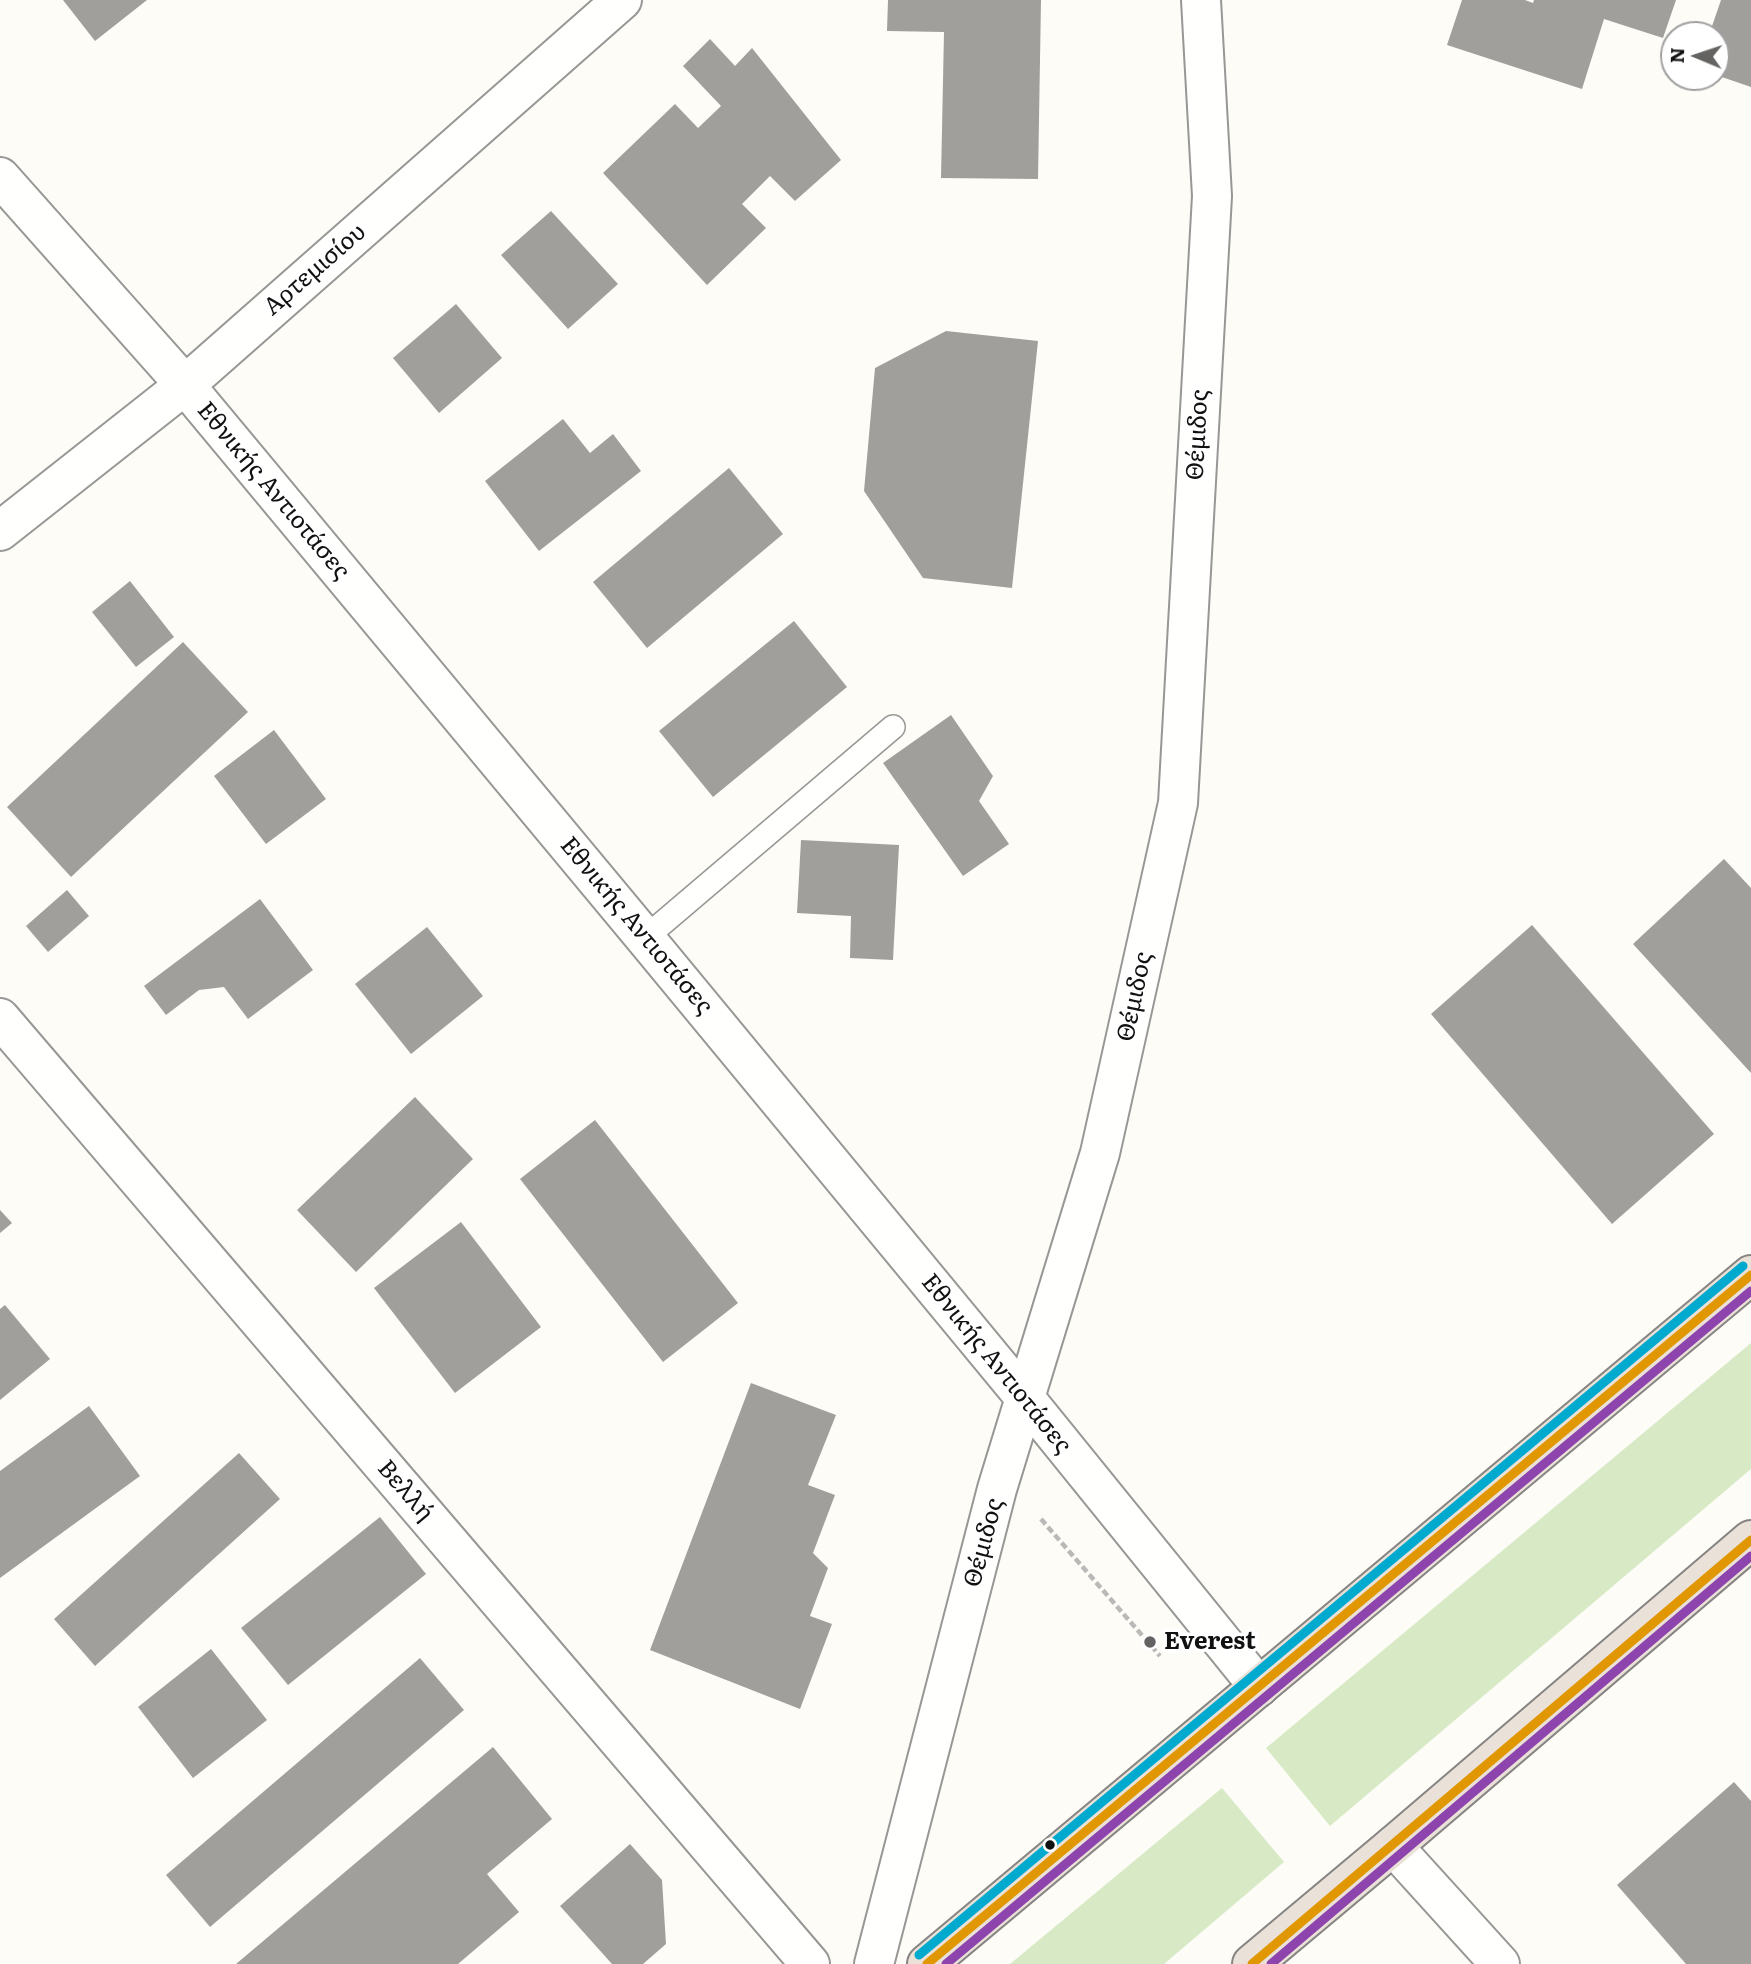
<!DOCTYPE html>
<html>
<head>
<meta charset="utf-8">
<style>
  body { margin:0 }
  #map { position:relative; width:1751px; height:1964px; overflow:hidden; background:#fdfcf7; font-family:Literata,serif }
  canvas { display:block }
  .north { position:absolute; left:1660px; top:21px; width:70px; height:70px; box-sizing:border-box; background:#fff; border:2px solid #a0a0a0; border-radius:50%; rotate:272deg; font-size:19px; font-weight:700; line-height:28px; text-align:center; color:#111 }
  .north::after { content:''; display:block; margin:auto; width:24px; height:32px; background:#646362; clip-path:polygon(50% 0,100% 100%,50% 72%,0 100%) }
</style>
</head>
<body>
<div id="map">
<canvas width="1751" height="1964"></canvas>
<div class="north">N</div>
</div>
<script>
const ctx = document.querySelector('canvas').getContext('2d');
ctx.lineJoin = 'round';
function fillPath(path, color) {
  ctx.fillStyle = color;
  ctx.fill(path, 'evenodd');
}
function stroke(path, color, width, dash) {
  ctx.strokeStyle = color;
  ctx.lineWidth = width;
  ctx.lineCap = dash ? 'butt' : 'round';
  ctx.setLineDash(dash || []);
  ctx.stroke(path);
}
function drawText(font, color, halo, rows, align = 'center') {
  ctx.font = font + ' Literata,serif';
  ctx.lineWidth = 7;
  ctx.setLineDash([]);
  ctx.textBaseline = 'middle';
  ctx.strokeStyle = halo;
  ctx.fillStyle = color;
  for (const [text, x, y, turn = 0] of rows) {
    ctx.save();
    ctx.translate(x, y);
    ctx.rotate((+turn || 0) * Math.PI / 180);
    ctx.textAlign = isNaN(turn) ? turn : align;
    if (halo) ctx.strokeText(text, 0, 0);
    ctx.fillText(text, 0, 0);
    ctx.restore();
  }
}
fillPath(new Path2D(`
  M 1751,1343 L 1751,1469 L 1330,1826 L 1266,1748 Z
  M 1222,1788 L 1284,1862 L 1164,1964 L 1010,1964 Z`), '#d8eac5');
fillPath(new Path2D(`
  M 63,0 L 147,0 L 95,41 Z
  M 888,0 L 1041,0 L 1038,179 L 941,178 L 944,32 L 887,31 Z
  M 1462,0 L 1525,0 L 1533,3 L 1534,0 L 1676,0 L 1663,38 L 1604,19 L 1582,89 L 1447,45 Z
  M 1721,0 L 1751,0 L 1751,87 L 1716,75 L 1716,35 L 1709,35 Z
  M 710,39 L 735,66 L 752,48 L 841,160 L 795,201 L 770,176 L 742,204 L 766,228 L 707,285 L 603,173 L 675,104 L 698,128 L 721,106 L 683,66 Z
  M 551,211 L 618,284 L 568,329 L 501,255 Z
  M 456,304 L 502,358 L 439,413 L 393,358 Z
  M 946,331 L 1038,341 L 1012,588 L 923,578 L 864,491 L 875,368 Z
  M 563,419 L 590,453 L 613,434 L 641,471 L 539,551 L 485,481 Z
  M 729,468 L 783,534 L 647,648 L 593,582 Z
  M 130,581 L 174,637 L 136,667 L 92,612 Z
  M 794,621 L 847,687 L 713,797 L 659,731 Z
  M 183,642 L 248,712 L 71,877 L 7,807 Z
  M 951,715 L 993,776 L 979,801 L 1009,844 L 963,876 L 883,763 Z
  M 274,730 L 326,799 L 266,844 L 214,776 Z
  M 801,840 L 899,845 L 893,960 L 850,958 L 851,916 L 797,913 Z
  M 1724,859 L 1751,888 L 1751,1073 L 1633,944 Z
  M 67,890 L 89,916 L 48,952 L 26,926 Z
  M 260,899 L 313,970 L 248,1019 L 224,987 L 199,990 L 166,1015 L 144,986 Z
  M 1532,925 L 1714,1134 L 1612,1224 L 1431,1014 Z
  M 427,927 L 483,996 L 411,1054 L 355,984 Z
  M 415,1097 L 473,1159 L 356,1272 L 297,1210 Z
  M 595,1120 L 738,1303 L 663,1362 L 520,1179 Z
  M 0,1210 L 12,1223 L 0,1233 Z
  M 461,1222 L 541,1327 L 455,1393 L 374,1288 Z
  M 5,1305 L 50,1359 L 0,1400 L 0,1309 Z
  M 751,1383 L 836,1415 L 808,1485 L 835,1495 L 813,1553 L 828,1568 L 810,1616 L 832,1624 L 800,1709 L 650,1650 Z
  M 89,1406 L 140,1476 L 0,1578 L 0,1471 Z
  M 239,1453 L 280,1499 L 95,1666 L 54,1619 Z
  M 380,1517 L 426,1574 L 288,1685 L 241,1628 Z
  M 211,1649 L 267,1720 L 193,1778 L 138,1707 Z
  M 420,1658 L 464,1710 L 210,1927 L 166,1875 Z
  M 493,1747 L 552,1819 L 487,1874 L 519,1912 L 458,1964 L 236,1964 Z
  M 1734,1782 L 1751,1801 L 1751,1964 L 1686,1964 L 1617,1885 Z
  M 630,1844 L 662,1880 L 666,1944 L 643,1964 L 612,1964 L 560,1906 Z`), '#a19f9c');
const lane = new Path2D(`
  M 645,938 L 893,727`);
const street = new Path2D(`
  M 0,177 L 185,385 L 645,938 L 1025,1398 L 1259,1687
  M 0,531 L 185,385 L 622,0
  M 0,1018 L 810,1964
  M 1393,1846 L 1500,1964
  M 874,1964 L 997,1489 L 1100,1153 L 1178,803 L 1212,196 L 1201,0`);
const highway = new Path2D(`
  M 927,1964 L 1751,1275
  M 1252,1964 L 1393,1846 L 1751,1540`);
stroke(lane, '#979795', 26);
stroke(street, '#979795', 42);
stroke(highway, '#858482', 42);
stroke(new Path2D(`
  M 1041,1519 L 1160,1656`), '#b9b9b8', 4.5, [7, 3.5]);
stroke(lane, '#fffffe', 23);
stroke(street, '#fffffe', 38);
stroke(highway, '#eae1d8', 38);
stroke(new Path2D(`
  M 927,1964 L 1751,1275
  M 1252,1964 L 1751,1540`), '#e09702', 9);
stroke(new Path2D(`
  M 946,1964 L 1751,1291
  M 1271,1964 L 1751,1556`), '#8e44ad', 9);
stroke(new Path2D(`
  M 919,1955 L 1743,1266`), '#00a9ce', 9);
for (const [x, y, r, color] of [
  [1150,1642,7,"#646362"],
  [1050,1845,6,"#111"]
]) {
  const dot = new Path2D();
  dot.arc(x, y, r, 0, 2 * Math.PI);
  ctx.fillStyle = color;
  ctx.fill(dot);
  stroke(dot, '#fff', 2.5);
}
drawText('24px', '#111', '#fff', [
  ["Αρτεμισίου",315,270,-41],
  ["Θέμιδος",1198,435,-87],
  ["Εθνικής Αντιοτάσες",273,491,50],
  ["Εθνικής Αντιοτάσες",636,926,50],
  ["Θέμιδος",1135,997,-78],
  ["Εθνικής Αντιοτάσες",996,1364,51],
  ["Βελλή",405,1491,49],
  ["Θέμιδος",984,1543,-75]
]);
drawText('bold 24px', '#111', '#fff', [
  ["Everest",1164,1642]
], 'left');
</script>
</body>
</html>
